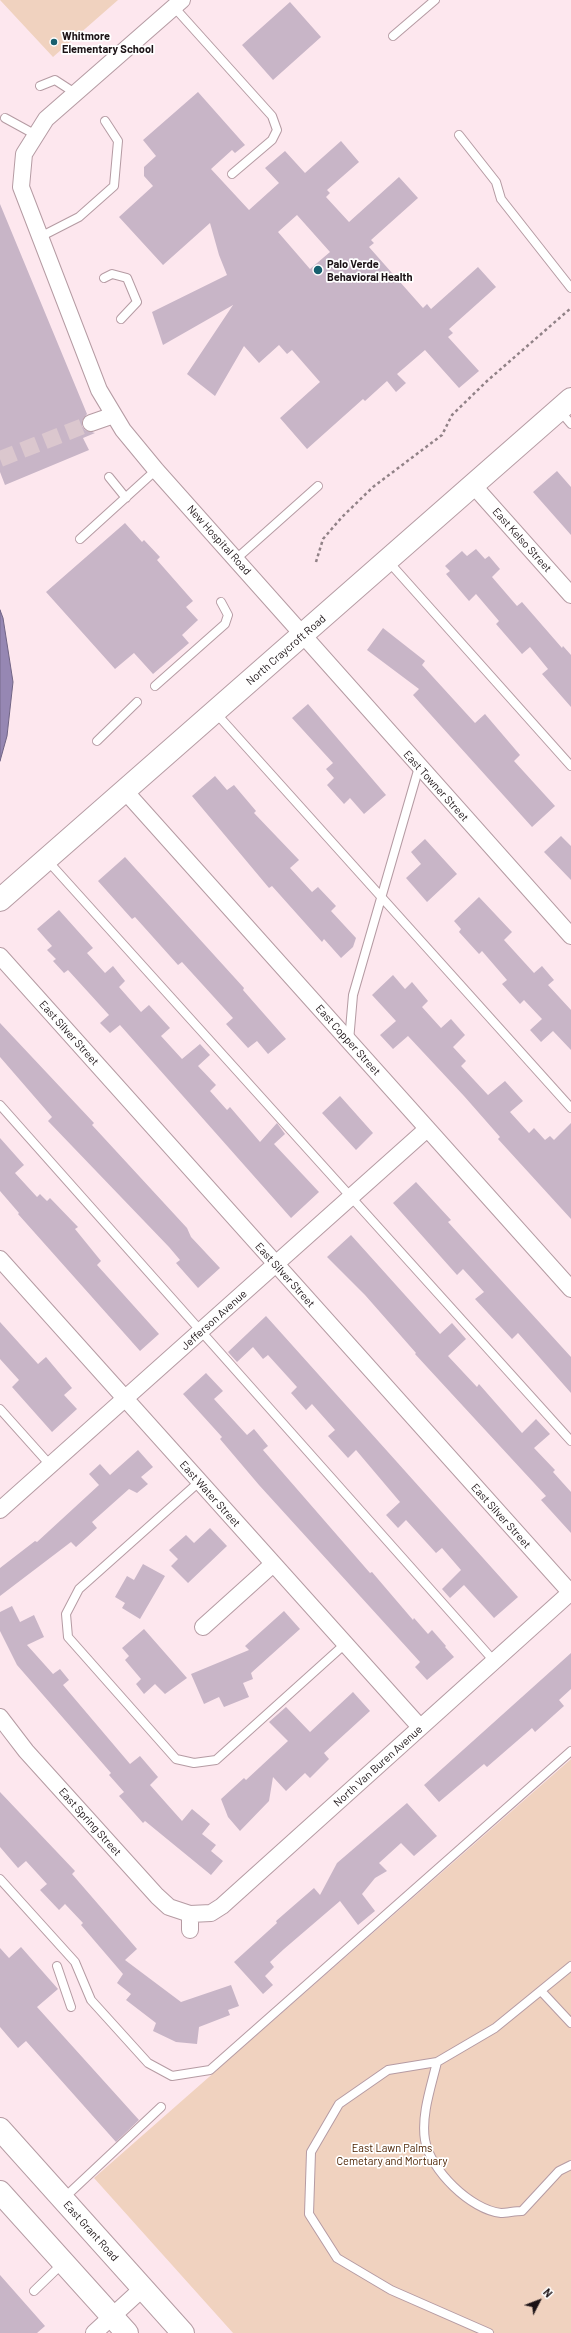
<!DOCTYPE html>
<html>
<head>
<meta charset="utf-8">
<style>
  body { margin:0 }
  #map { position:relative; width:571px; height:2333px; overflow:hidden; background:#fde7ee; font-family:Barlow,sans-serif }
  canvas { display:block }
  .north { position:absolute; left:519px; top:2281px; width:40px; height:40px; -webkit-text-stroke:3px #fff; paint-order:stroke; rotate:48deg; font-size:11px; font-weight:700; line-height:16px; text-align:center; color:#1c1316 }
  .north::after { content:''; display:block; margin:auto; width:14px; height:18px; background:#1c1316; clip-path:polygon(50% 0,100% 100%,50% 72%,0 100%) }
</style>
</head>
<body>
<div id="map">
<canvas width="571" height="2333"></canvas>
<div class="north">N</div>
</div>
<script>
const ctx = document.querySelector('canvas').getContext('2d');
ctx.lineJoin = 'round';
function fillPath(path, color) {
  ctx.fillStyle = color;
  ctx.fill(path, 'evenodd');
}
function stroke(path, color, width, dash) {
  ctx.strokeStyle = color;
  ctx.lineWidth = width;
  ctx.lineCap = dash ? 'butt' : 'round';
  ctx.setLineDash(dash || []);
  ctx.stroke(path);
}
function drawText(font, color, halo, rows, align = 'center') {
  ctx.font = font + ' Barlow,sans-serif';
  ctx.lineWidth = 3.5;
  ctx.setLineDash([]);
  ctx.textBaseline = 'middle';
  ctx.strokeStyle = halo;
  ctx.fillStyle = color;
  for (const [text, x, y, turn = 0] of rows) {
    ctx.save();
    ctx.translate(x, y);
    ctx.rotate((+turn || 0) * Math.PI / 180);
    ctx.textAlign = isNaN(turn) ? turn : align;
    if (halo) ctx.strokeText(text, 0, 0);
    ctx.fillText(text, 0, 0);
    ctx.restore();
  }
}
fillPath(new Path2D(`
  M 0,0 L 118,0 L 53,57 Z
  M 571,1759 L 571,2333 L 233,2333 L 94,2178 Z`), '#f0d2bf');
const water = new Path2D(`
  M 0,610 L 3,618 L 13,682 L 7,736 L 0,761 Z`);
fillPath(water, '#9687b3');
stroke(water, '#716484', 1);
fillPath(new Path2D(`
  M 290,2 L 321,37 L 273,80 L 242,45 Z
  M 198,92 L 245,145 L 235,153 L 232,150 L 211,169 L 249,210 L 279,183 L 265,168 L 285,151 L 305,173 L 341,141 L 359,162 L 327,190 L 330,193 L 326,197 L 349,222 L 399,177 L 418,198 L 371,240 L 374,243 L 369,247 L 423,308 L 427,304 L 431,309 L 478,267 L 496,287 L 449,329 L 453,333 L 448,337 L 479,371 L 459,388 L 425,350 L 397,374 L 406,383 L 396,392 L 387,381 L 365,401 L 363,399 L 307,449 L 280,418 L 320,382 L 292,350 L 287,354 L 279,345 L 259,363 L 244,346 L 215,396 L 187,374 L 233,305 L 163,345 L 152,312 L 227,275 L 219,255 L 210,223 L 163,265 L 119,217 L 153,186 L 144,176 L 144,167 L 156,156 L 143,140 ZM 297,215 L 330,252 L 310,269 L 278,232 Z
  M 0,204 L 87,414 L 82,421 L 82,426 L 85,430 L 95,433 L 83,438 L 89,450 L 5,485 L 0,472 Z
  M 557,471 L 571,487 L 571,535 L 533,492 Z
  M 125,523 L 142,542 L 144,540 L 160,557 L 157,560 L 193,601 L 186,607 L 198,620 L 182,635 L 189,643 L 153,674 L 134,653 L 115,669 L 46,592 Z
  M 476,549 L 485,559 L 489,556 L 500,569 L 492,577 L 517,606 L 522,602 L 562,648 L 563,646 L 571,655 L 571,707 L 542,674 L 548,669 L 530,647 L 522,654 L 496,624 L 499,621 L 476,594 L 469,601 L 446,574 L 450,571 L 445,566 L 462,551 L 467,556 Z
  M 383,628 L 425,661 L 422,665 L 475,723 L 485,714 L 520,755 L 514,761 L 555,806 L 532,827 L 413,695 L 419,689 L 367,650 Z
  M 308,704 L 386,795 L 364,814 L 350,798 L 344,804 L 327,785 L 334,778 L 326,769 L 333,763 L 292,718 Z
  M 215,776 L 227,790 L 234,785 L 256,811 L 254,813 L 299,860 L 290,868 L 312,892 L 318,887 L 336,906 L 331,911 L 356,938 L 353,947 L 341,958 L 324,939 L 322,942 L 272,886 L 269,888 L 192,796 Z
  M 561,836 L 571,846 L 571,880 L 544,852 Z
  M 425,839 L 457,874 L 427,902 L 406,878 L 421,864 L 411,852 Z
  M 125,857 L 244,988 L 243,990 L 286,1039 L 268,1054 L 257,1041 L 248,1048 L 226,1024 L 233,1018 L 182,962 L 178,965 L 135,917 L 132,919 L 98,881 Z
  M 479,897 L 512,932 L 504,940 L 534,973 L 542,966 L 554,980 L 548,985 L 571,1010 L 571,1050 L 553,1031 L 541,1042 L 530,1030 L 542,1019 L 524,1000 L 520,1004 L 502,984 L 507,980 L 482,951 L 479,954 L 459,932 L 461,929 L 454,921 Z
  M 59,910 L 93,948 L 87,953 L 105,973 L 113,966 L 125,981 L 119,987 L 141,1012 L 149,1005 L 170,1028 L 161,1036 L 182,1059 L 200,1044 L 210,1055 L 198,1066 L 216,1085 L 210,1091 L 227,1110 L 230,1107 L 260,1142 L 277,1123 L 285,1134 L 274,1144 L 319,1192 L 291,1218 L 120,1025 L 110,1033 L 100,1023 L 109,1015 L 68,970 L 64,973 L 53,961 L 56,959 L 47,950 L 52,946 L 37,929 Z
  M 393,975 L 405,989 L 412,982 L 428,1001 L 422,1007 L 441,1028 L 451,1019 L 465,1035 L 453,1047 L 466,1061 L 461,1066 L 488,1095 L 505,1081 L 523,1101 L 510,1112 L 529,1133 L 534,1128 L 545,1140 L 550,1136 L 554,1140 L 571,1123 L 571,1219 L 498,1139 L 500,1137 L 464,1096 L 408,1036 L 393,1049 L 380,1035 L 396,1021 L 372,995 Z
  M 0,1023 L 94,1123 L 92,1125 L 187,1228 L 191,1237 L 220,1268 L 198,1288 L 176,1263 L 180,1260 L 169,1247 L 48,1121 L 52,1117 L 0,1057 Z
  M 340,1096 L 373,1133 L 356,1150 L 322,1113 Z
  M 0,1138 L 24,1165 L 15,1173 L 37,1197 L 40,1194 L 47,1201 L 50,1198 L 78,1227 L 75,1229 L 101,1261 L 97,1265 L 159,1334 L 140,1351 L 18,1214 L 19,1213 L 0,1191 Z
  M 416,1182 L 451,1220 L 448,1222 L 571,1357 L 571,1393 L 518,1333 L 512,1339 L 475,1299 L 484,1292 L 463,1269 L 457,1275 L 393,1203 Z
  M 351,1235 L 440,1334 L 452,1323 L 466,1339 L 448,1356 L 477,1387 L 479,1384 L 522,1433 L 536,1419 L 550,1434 L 534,1448 L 555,1470 L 553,1472 L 571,1492 L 571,1533 L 541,1500 L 546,1496 L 415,1354 L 416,1353 L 365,1295 L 327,1257 Z
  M 266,1316 L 518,1597 L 494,1618 L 464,1585 L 450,1598 L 442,1589 L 461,1570 L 442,1548 L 436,1553 L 406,1520 L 398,1528 L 386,1515 L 400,1502 L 356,1450 L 348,1458 L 328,1436 L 335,1430 L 312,1404 L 306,1410 L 291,1393 L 297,1387 L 268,1355 L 263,1359 L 253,1347 L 237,1362 L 228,1352 Z
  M 0,1322 L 38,1364 L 46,1357 L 72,1388 L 64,1395 L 77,1409 L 52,1432 L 12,1387 L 19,1380 L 0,1359 Z
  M 206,1373 L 223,1391 L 214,1399 L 247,1435 L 254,1429 L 268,1446 L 263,1450 L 370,1573 L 372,1572 L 413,1620 L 414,1618 L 428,1634 L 432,1630 L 446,1646 L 445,1647 L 454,1657 L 427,1680 L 415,1667 L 420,1662 L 259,1485 L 220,1439 L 222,1437 L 183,1394 Z
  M 138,1450 L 153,1467 L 141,1477 L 148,1484 L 137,1493 L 129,1489 L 92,1522 L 97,1528 L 76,1547 L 71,1542 L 0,1596 L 0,1568 L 35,1541 L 37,1542 L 99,1485 L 89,1474 L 100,1464 L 110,1475 Z
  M 210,1528 L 227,1546 L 188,1583 L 171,1566 L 178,1559 L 169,1550 L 186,1535 L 194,1543 Z
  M 143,1564 L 165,1576 L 140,1619 L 122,1608 L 125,1603 L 115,1597 L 127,1576 L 134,1580 Z
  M 12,1606 L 20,1622 L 34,1615 L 44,1637 L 27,1645 L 53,1674 L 60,1669 L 69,1680 L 63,1685 L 130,1764 L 140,1756 L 158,1777 L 150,1785 L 182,1821 L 192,1809 L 210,1824 L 202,1834 L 216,1845 L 211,1851 L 223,1861 L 211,1875 L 145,1821 L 143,1823 L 119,1796 L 124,1792 L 109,1775 L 111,1773 L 17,1665 L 0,1631 L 0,1612 Z
  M 284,1611 L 300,1629 L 251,1673 L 253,1679 L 243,1683 L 249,1697 L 224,1707 L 219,1697 L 204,1704 L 191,1674 L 249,1650 L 245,1646 Z
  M 144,1629 L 187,1678 L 165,1694 L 155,1684 L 144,1694 L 136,1684 L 141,1679 L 125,1660 L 129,1656 L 122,1648 Z
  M 571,1653 L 571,1689 L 559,1700 L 564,1706 L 535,1732 L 532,1728 L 487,1767 L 484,1764 L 439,1802 L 424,1785 Z
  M 353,1692 L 370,1711 L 324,1753 L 329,1759 L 310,1778 L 305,1773 L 286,1791 L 273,1777 L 269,1801 L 240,1831 L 228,1817 L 221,1799 L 244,1778 L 246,1780 L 288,1741 L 269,1722 L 286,1707 L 310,1732 Z
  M 0,1792 L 75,1871 L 72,1874 L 137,1949 L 125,1960 L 181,2002 L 231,1985 L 239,2006 L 228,2010 L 230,2015 L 199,2027 L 197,2044 L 176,2042 L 153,2031 L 156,2023 L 126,2000 L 131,1994 L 117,1983 L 123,1974 L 81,1925 L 83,1923 L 65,1904 L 59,1910 L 40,1890 L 47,1884 L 26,1861 L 18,1868 L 0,1847 Z
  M 407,1803 L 437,1836 L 414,1856 L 401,1843 L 379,1863 L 387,1871 L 375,1878 L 362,1894 L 375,1911 L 358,1925 L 340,1901 L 284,1949 L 270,1962 L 274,1967 L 265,1976 L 273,1985 L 263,1994 L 234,1962 L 277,1923 L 276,1921 L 314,1888 L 320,1895 L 337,1863 Z
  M 21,1947 L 58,1989 L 37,2007 L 139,2120 L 116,2142 L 26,2041 L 18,2048 L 0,2027 L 0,1948 L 9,1958 Z
  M 0,2275 L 45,2326 L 37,2333 L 0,2333 Z`), '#c8b5c7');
stroke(new Path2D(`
  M 0,459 L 91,423`), '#dbc7ce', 16, [16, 8]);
const lane = new Path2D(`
  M 174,7 L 272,116 L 277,130 L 272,140 L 232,174
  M 393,36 L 435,0
  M 40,86 L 55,80 L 75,93
  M 5,118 L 36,135
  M 459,135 L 496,182 L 501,199 L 571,288
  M 40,237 L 79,217 L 114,186 L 118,141 L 105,121
  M 104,278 L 112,274 L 127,278 L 137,302 L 121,319
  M 560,411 L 571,424
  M 109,477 L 126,498
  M 80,539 L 156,470
  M 236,559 L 318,486
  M 388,561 L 571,766
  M 155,686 L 225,624 L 228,615 L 221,602
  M 215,712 L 571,1108
  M 97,741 L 137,702
  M 47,860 L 571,1441
  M 349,1041 L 353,995 L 419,767
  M 0,1105 L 494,1661
  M 0,1409 L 51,1466
  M 199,1482 L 79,1589 L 66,1614 L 68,1637 L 176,1759 L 194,1763 L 216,1760 L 345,1644
  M 0,1879 L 75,1962 L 91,2000 L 148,2063 L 172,2076 L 210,2070 L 571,1751
  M 57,1966 L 71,2007
  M 542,1992 L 571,2023
  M 437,2062 C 431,2087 421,2115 425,2140 C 430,2170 471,2210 501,2213 C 507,2213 515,2211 522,2211 L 559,2171 L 571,2165
  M 63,2199 L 161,2107
  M 34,2291 L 63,2263
  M 489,2333 L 391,2290 L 337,2258 L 309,2214 L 311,2152 L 339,2104 L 388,2070 L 437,2062 L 495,2028 L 571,1966`);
const street = new Path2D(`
  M 182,0 L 46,119 L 24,154 L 21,187 L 99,390 L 123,430 L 156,470 L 571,936
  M 91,423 L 114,415
  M 473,485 L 571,595
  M 125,791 L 571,1289
  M 0,956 L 570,1592
  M 0,1259 L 420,1727
  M 0,1510 L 427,1129
  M 203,1627 L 273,1564
  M 0,1717 L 26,1751 L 157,1896 L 169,1907 L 190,1914
  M 190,1930 L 190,1914 L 211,1913 L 222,1906 L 571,1592
  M 94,2333 L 143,2288`);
const secondary = new Path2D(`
  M 0,900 L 571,399`);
const primary = new Path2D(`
  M 0,2129 L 183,2333
  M 0,2192 L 127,2333`);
stroke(lane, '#b59ba3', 10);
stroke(street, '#b59ba3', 18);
stroke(secondary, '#b59ba3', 24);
stroke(primary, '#b59ba3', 24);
stroke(new Path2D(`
  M 316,562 L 323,539 L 342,517 L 373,487 L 442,435 L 452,415 L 487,381 L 571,308`), '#918287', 2.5, [3, 3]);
stroke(lane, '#fff', 8);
stroke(street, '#fff', 16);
stroke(secondary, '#fff', 22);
stroke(primary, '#fff', 22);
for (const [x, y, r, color] of [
  [54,42,4,"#17606f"],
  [318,270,5,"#17606f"]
]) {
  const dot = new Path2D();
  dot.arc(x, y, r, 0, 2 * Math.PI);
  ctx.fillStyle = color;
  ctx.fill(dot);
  stroke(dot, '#fff', 1.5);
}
drawText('bold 11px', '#1c1316', '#fff', [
  ["Whitmore",62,36],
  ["Elementary School",62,49],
  ["Palo Verde",327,264],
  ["Behavioral Health",327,277]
], 'left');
drawText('11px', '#1c1316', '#fff', [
  ["New Hospital Road",219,540,48],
  ["East Kelso Street",522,540,48],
  ["North Craycroft Road",286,650,-41],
  ["East Towner Street",436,786,48],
  ["East Silver Street",69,1033,48],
  ["East Copper Street",348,1040,48],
  ["East Silver Street",285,1275,48],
  ["Jefferson Avenue",214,1320,-42],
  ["East Water Street",210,1494,48],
  ["East Silver Street",501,1516,48],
  ["North Van Buren Avenue",378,1766,-42],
  ["East Spring Street",90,1822,48],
  ["East Grant Road",91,2231,48]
]);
drawText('11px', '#4c2200', '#fff', [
  ["East Lawn Palms",392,2148],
  ["Cemetary and Mortuary",392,2161]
]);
</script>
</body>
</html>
